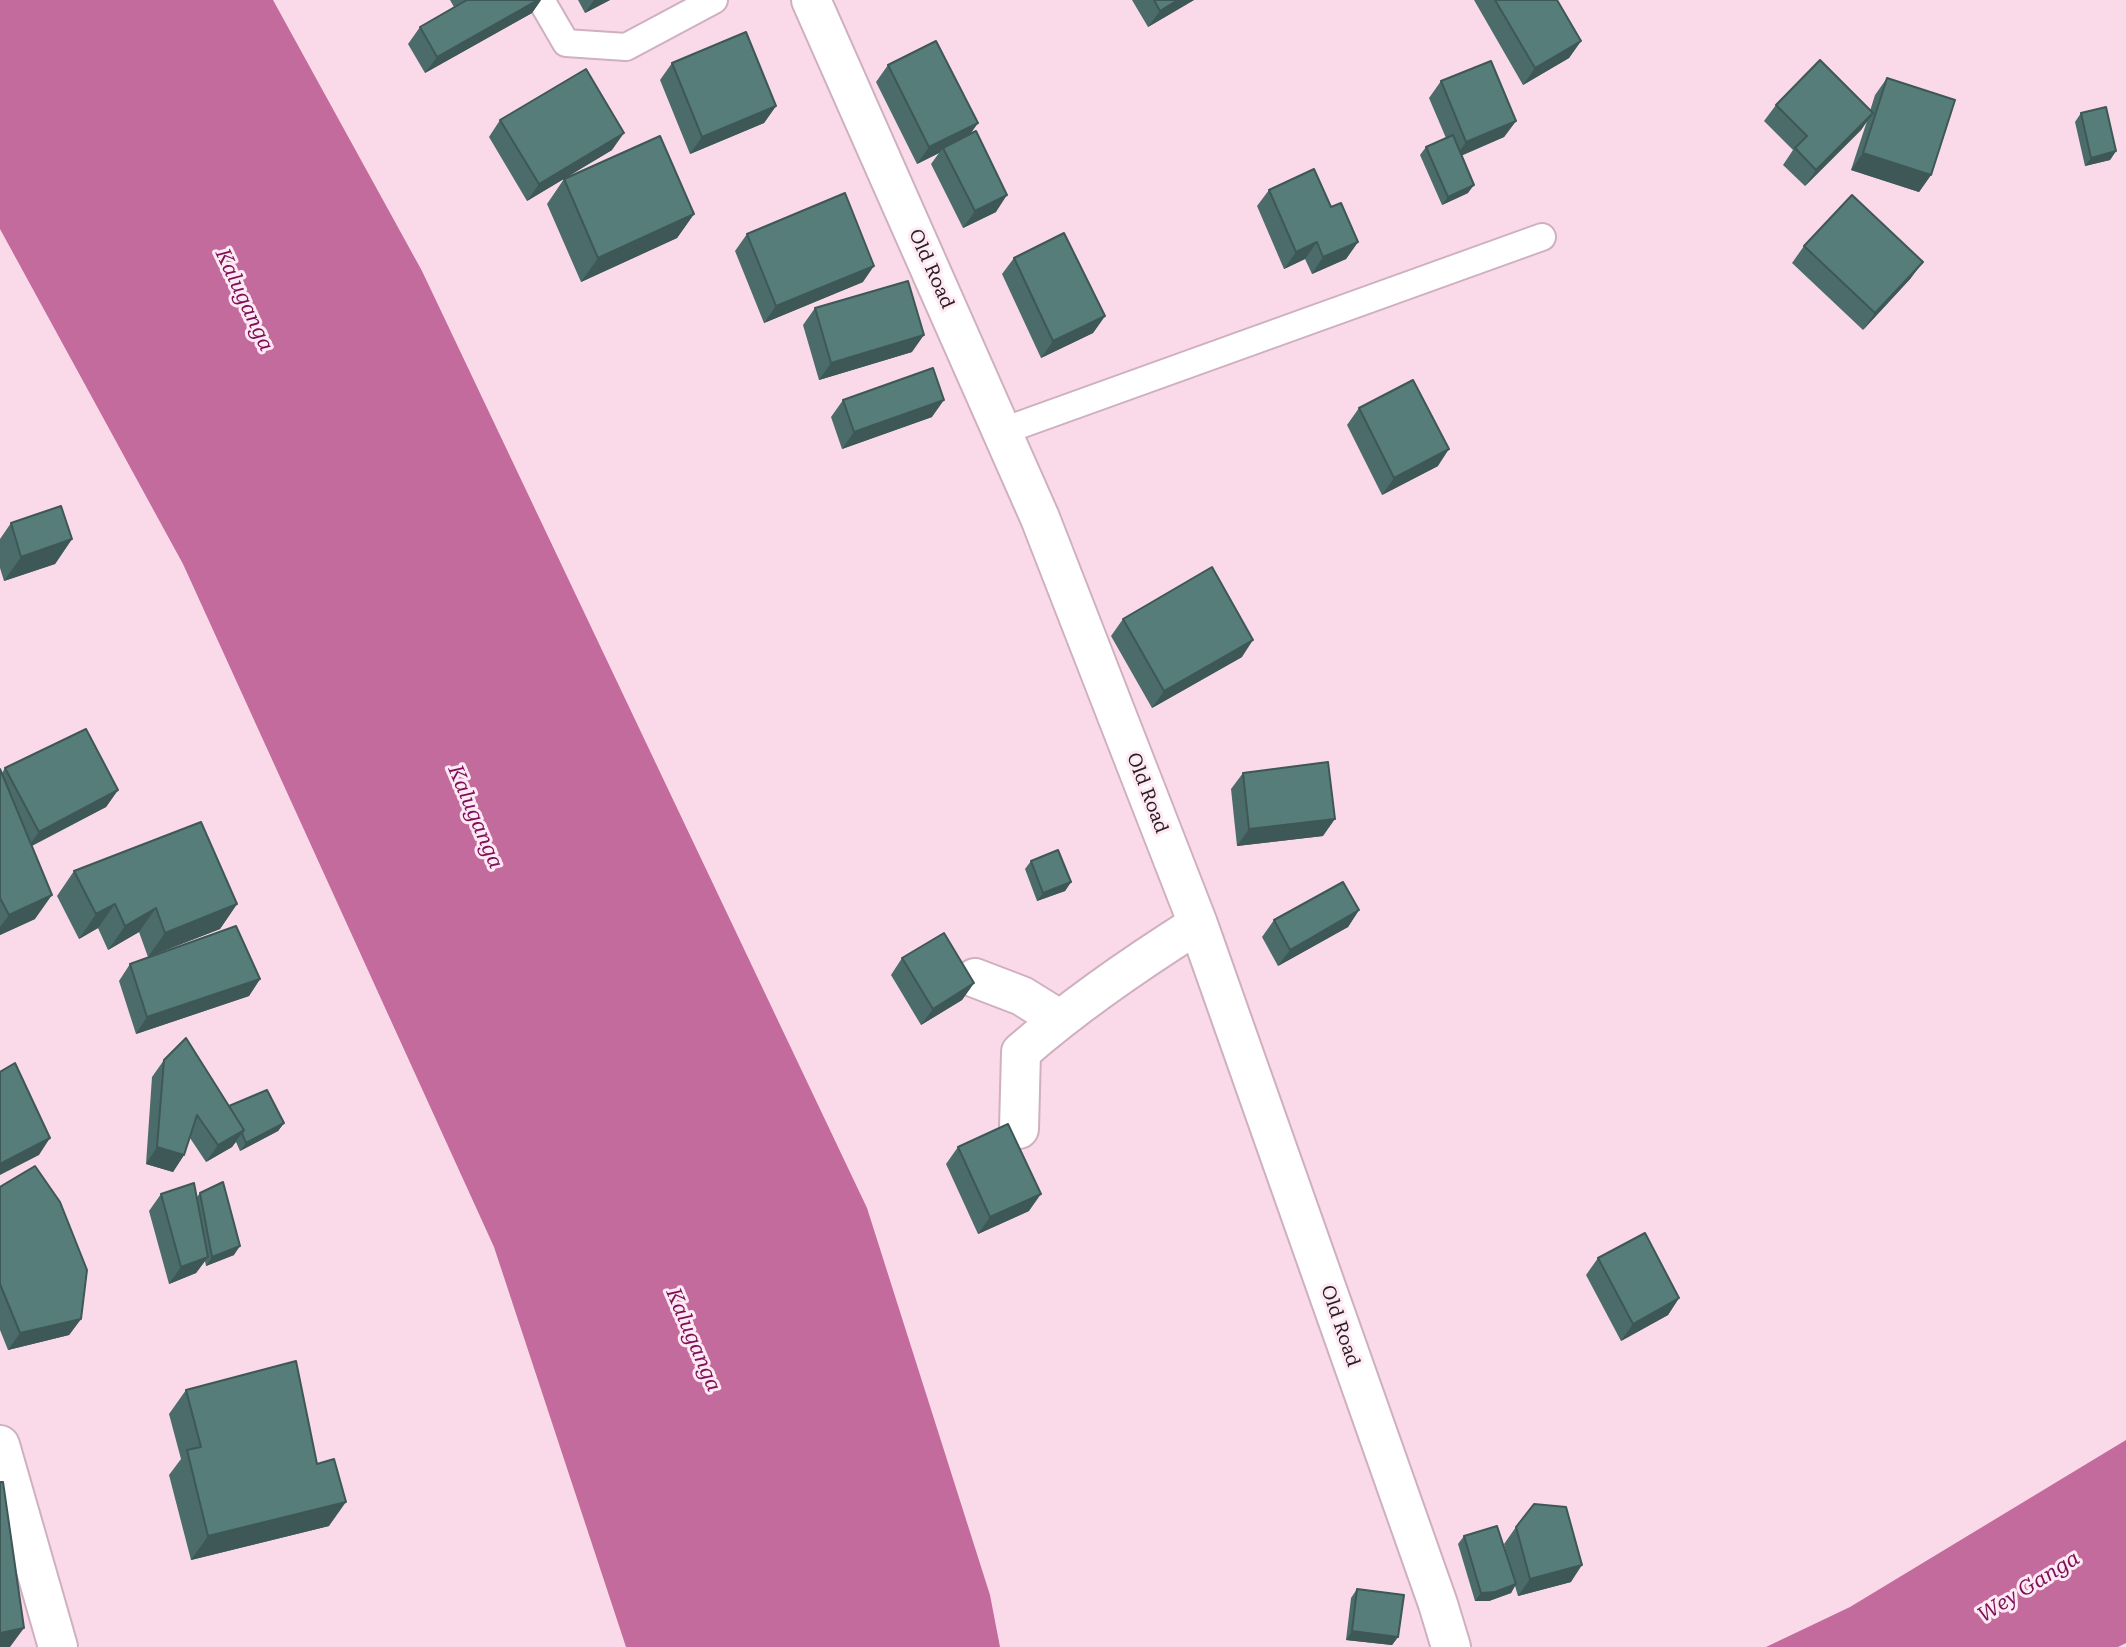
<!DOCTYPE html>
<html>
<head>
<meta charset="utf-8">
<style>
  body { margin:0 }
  canvas { display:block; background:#fad9e9 }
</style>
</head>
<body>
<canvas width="2126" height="1647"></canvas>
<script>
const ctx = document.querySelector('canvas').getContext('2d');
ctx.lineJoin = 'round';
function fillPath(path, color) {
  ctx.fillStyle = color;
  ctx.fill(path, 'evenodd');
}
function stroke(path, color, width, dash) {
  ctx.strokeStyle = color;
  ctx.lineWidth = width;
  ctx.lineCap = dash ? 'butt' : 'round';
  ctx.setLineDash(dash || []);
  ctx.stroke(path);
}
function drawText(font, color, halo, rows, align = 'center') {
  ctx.font = font + ' "Roboto Serif",serif';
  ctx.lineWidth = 6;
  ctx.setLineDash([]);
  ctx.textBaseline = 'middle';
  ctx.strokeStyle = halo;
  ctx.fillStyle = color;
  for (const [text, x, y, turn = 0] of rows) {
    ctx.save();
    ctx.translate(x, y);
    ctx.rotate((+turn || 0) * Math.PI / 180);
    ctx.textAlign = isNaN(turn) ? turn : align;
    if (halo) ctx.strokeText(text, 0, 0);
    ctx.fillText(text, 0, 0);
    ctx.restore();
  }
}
fillPath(new Path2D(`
  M 0,0 L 273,0 L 422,271 L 867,1208 L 990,1595 L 1000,1647 L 626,1647 L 494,1247 L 183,564 L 0,229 Z
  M 2126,1440 L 2126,1643 L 2118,1647 L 1766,1647 L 1850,1607 Z`), '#c36b9c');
const service = new Path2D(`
  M 541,0 L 566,43 L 626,47 L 714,0
  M 1003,431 L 1542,237`);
const minor = new Path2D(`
  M 811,0 L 1040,518 L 1198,924 L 1438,1604 L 1451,1647
  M 975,978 L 1022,996 L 1059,1019
  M 1019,1129 L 1021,1052 C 1076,1004 1136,963 1198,924
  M 0,1445 L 58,1647`);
stroke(service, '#cfb0bf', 30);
stroke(minor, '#cfb0bf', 42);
stroke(service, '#fff', 26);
stroke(minor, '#fff', 38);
fillPath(new Path2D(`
  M 450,0 L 541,0 L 532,13 L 425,73 L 408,44 L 420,27 L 454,7 Z
  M 578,0 L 610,0 L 585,13 Z
  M 1132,0 L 1194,0 L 1148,27 Z
  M 1474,0 L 1557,0 L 1581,41 L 1569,58 L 1523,85 Z
  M 672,63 L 776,106 L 764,123 L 690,154 L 660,80 Z
  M 888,65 L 978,123 L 970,134 L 996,212 L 963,228 L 931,164 L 939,153 L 917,164 L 876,82 Z
  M 1887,78 L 1931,175 L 1919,192 L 1851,170 L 1867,121 L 1861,130 L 1805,186 L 1783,165 L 1793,150 L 1764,121 L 1776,105 L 1870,111 L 1875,95 Z
  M 1441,81 L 1516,121 L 1504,137 L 1462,155 L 1468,193 L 1442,205 L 1420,155 L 1426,147 L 1446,138 L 1429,98 Z
  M 2081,113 L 2116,151 L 2110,160 L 2085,166 L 2075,122 Z
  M 500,120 L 612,150 L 527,201 L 489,137 Z
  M 564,179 L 694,214 L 677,238 L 581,282 L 547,204 Z
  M 1269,190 L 1331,207 L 1358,242 L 1346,259 L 1312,274 L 1305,259 L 1284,269 L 1257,206 Z
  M 747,234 L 863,282 L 764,323 L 735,251 Z
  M 1804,246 L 1911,278 L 1863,330 L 1792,263 Z
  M 1014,258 L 1105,316 L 1093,333 L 1041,358 L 1002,274 Z
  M 815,308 L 912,352 L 819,380 L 803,325 Z
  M 843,400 L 932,417 L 842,449 L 831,417 Z
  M 1359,408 L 1438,466 L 1382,495 L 1347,425 Z
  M 11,523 L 72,539 L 55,564 L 4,581 L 0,568 L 0,539 Z
  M 1123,619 L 1242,657 L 1152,708 L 1111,636 Z
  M 5,768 L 118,790 L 106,807 L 32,846 L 35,919 L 0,935 L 0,769 L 2,773 Z
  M 1243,773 L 1323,836 L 1237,846 L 1231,789 Z
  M 1031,861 L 1071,882 L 1065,891 L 1037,901 L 1025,869 Z
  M 74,871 L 237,904 L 220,929 L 148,957 L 139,932 L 108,950 L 98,928 L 79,939 L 57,896 Z
  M 1359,910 L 1348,927 L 1278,966 L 1262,937 L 1274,920 Z
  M 902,958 L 974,983 L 962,1000 L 921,1025 L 891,975 Z
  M 130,964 L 260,979 L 249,996 L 136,1034 L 119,981 Z
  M 164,1060 L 229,1107 L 284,1123 L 278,1131 L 240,1151 L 236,1142 L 232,1147 L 206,1162 L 190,1138 L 184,1155 L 173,1172 L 146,1164 L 152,1077 Z
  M 958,1147 L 1029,1211 L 978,1234 L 946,1164 Z
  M 0,1187 L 81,1319 L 69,1335 L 8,1350 L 0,1330 Z
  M 200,1193 L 234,1255 L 206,1266 L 205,1261 L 196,1273 L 169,1284 L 149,1211 L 161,1194 L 197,1197 Z
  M 1598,1258 L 1679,1298 L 1668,1315 L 1621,1341 L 1586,1275 Z
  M 186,1390 L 317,1464 L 329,1526 L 191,1560 L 169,1475 L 181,1459 L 169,1414 Z
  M 1516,1527 L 1571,1582 L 1518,1596 L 1515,1586 L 1511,1593 L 1489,1601 L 1475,1601 L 1458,1544 L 1464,1536 L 1509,1564 L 1504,1544 Z
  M 1357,1589 L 1398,1637 L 1392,1645 L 1346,1640 L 1351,1598 Z`), '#4b6c6a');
fillPath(new Path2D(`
  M 538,0 L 541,0 L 532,13 L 425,73 L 437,57 Z
  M 594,0 L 610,0 L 585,13 Z
  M 1178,0 L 1194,0 L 1148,27 L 1160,11 Z
  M 1581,41 L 1569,58 L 1523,85 L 1535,68 Z
  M 776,106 L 764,123 L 690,154 L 702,137 Z
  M 1873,113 L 1861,130 L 1805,186 L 1816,170 Z
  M 1516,121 L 1504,137 L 1454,159 L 1466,142 Z
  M 978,123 L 966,140 L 943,148 L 939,153 L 917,164 L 929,147 Z
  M 624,133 L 612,150 L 527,201 L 539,184 Z
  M 2116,151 L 2110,160 L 2085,166 L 2091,158 Z
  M 1863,153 L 1931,175 L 1919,192 L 1851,170 Z
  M 1474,185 L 1468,193 L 1442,205 L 1448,197 Z
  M 1007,195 L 996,212 L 963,228 L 975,211 Z
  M 694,214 L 677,238 L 581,282 L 598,258 Z
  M 1317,242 L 1305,259 L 1284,269 L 1296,252 Z
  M 1358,242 L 1346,259 L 1312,274 L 1323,257 Z
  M 1923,262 L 1911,278 L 1863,330 L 1875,313 Z
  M 874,266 L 863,282 L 764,323 L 776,306 Z
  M 1105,316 L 1093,333 L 1041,358 L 1053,341 Z
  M 924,335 L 912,352 L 819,380 L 831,363 Z
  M 944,400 L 932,417 L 842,449 L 854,432 Z
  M 1449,449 L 1438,466 L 1382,495 L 1394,478 Z
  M 72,539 L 55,564 L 4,581 L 21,557 Z
  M 1253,640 L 1242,657 L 1152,708 L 1164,691 Z
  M 118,790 L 106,807 L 27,848 L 39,832 Z
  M 1335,819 L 1323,836 L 1237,846 L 1249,829 Z
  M 1071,882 L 1065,891 L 1037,901 L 1043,893 Z
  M 52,895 L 35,919 L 0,935 L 0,927 L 9,915 Z
  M 115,904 L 98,928 L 79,939 L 96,914 Z
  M 237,904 L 220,929 L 148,957 L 165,933 Z
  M 156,908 L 139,932 L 108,950 L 125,926 Z
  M 1359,910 L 1348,927 L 1278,966 L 1290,950 Z
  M 260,979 L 249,996 L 136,1034 L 147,1017 Z
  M 974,983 L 962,1000 L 921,1025 L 933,1009 Z
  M 284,1123 L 278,1131 L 240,1151 L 246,1143 Z
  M 244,1130 L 232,1147 L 206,1162 L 218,1145 Z
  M 50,1138 L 39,1155 L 0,1175 L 0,1164 Z
  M 157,1147 L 184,1155 L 173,1172 L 146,1164 Z
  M 1041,1194 L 1029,1211 L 978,1234 L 990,1217 Z
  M 240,1246 L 234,1255 L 206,1266 L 212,1257 Z
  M 208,1257 L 196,1273 L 169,1284 L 181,1267 Z
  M 1679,1298 L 1668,1315 L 1621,1341 L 1633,1324 Z
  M 81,1319 L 69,1335 L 8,1350 L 20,1333 Z
  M 346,1502 L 329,1526 L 191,1560 L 208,1536 Z
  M 1582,1565 L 1571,1582 L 1518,1596 L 1530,1579 Z
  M 1516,1584 L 1511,1593 L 1489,1601 L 1475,1601 L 1481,1593 Z
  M 24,1628 L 10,1647 L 0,1647 L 0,1633 Z
  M 1352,1631 L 1398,1637 L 1392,1645 L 1346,1640 Z`), '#3d5856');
const building = new Path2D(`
  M 467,0 L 538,0 L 437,57 L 420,27 Z
  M 1154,0 L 1178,0 L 1160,11 Z
  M 1495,0 L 1557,0 L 1581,41 L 1535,68 Z
  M 746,32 L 776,106 L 702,137 L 672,63 Z
  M 936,41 L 978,123 L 929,147 L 888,65 Z
  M 1820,60 L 1873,113 L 1816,170 L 1795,148 L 1807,136 L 1776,105 Z
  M 1491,61 L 1516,121 L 1466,142 L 1441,81 Z
  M 586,69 L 624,133 L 539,184 L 500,120 Z
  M 1887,78 L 1955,100 L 1931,175 L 1863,153 Z
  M 2106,107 L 2116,151 L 2091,158 L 2081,113 Z
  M 976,131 L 1007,195 L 975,211 L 943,148 Z
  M 1453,135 L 1474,185 L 1448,197 L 1426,147 Z
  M 660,136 L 694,214 L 598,258 L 564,179 Z
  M 1314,169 L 1331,207 L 1341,203 L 1358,242 L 1323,257 L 1317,242 L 1296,252 L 1269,190 Z
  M 845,193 L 874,266 L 776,306 L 747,234 Z
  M 1852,195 L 1923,262 L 1875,313 L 1804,246 Z
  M 1064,233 L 1105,316 L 1053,341 L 1014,258 Z
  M 908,281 L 924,335 L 831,363 L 815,308 Z
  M 933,368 L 944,400 L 854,432 L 843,400 Z
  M 1413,380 L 1449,449 L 1394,478 L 1359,408 Z
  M 61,506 L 72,539 L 21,557 L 11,523 Z
  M 1212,567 L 1253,640 L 1164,691 L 1123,619 Z
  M 86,729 L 118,790 L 39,832 L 5,768 Z
  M 1328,762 L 1335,819 L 1249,829 L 1243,773 Z
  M 0,769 L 52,895 L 9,915 L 0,898 Z
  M 201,822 L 237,904 L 165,933 L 156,908 L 125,926 L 115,904 L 96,914 L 74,871 Z
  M 1058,850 L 1071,882 L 1043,893 L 1031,861 Z
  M 1343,882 L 1359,910 L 1290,950 L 1274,920 Z
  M 236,926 L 260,979 L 147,1017 L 130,964 Z
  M 944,933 L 974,983 L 933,1009 L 902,958 Z
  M 186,1038 L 244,1130 L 218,1145 L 197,1115 L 184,1155 L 157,1147 L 164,1060 Z
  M 15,1063 L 50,1138 L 0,1164 L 0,1072 Z
  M 267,1090 L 284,1123 L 246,1143 L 242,1133 L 244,1130 L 229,1106 Z
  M 1008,1124 L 1041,1194 L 990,1217 L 958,1147 Z
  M 35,1166 L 60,1202 L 87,1270 L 81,1319 L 20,1333 L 0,1284 L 0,1187 Z
  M 223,1182 L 240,1246 L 212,1257 L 200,1193 Z
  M 194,1183 L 208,1257 L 181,1267 L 161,1194 Z
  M 1645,1233 L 1679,1298 L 1633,1324 L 1598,1258 Z
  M 296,1361 L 317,1464 L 334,1459 L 346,1502 L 208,1536 L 187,1450 L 201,1447 L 186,1390 Z
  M 0,1482 L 3,1482 L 24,1628 L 0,1633 Z
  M 1534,1504 L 1566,1507 L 1582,1565 L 1530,1579 L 1516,1527 Z
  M 1497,1526 L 1516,1584 L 1495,1592 L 1481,1593 L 1464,1536 Z
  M 1357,1589 L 1404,1595 L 1398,1637 L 1352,1631 Z`);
fillPath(building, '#577d7b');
stroke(building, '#3d5856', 2);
drawText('19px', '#291e24', '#ffeaf4', [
  ["Old Road",931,269,66],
  ["Old Road",1147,793,69],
  ["Old Road",1340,1326,71]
]);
drawText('italic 21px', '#7d0e57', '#ffeaf4', [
  ["Kaluganga",244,300,65],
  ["Kaluganga",475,817,67],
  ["Kaluganga",693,1340,67],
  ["Wey Ganga",2029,1587,-32]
]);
</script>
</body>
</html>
